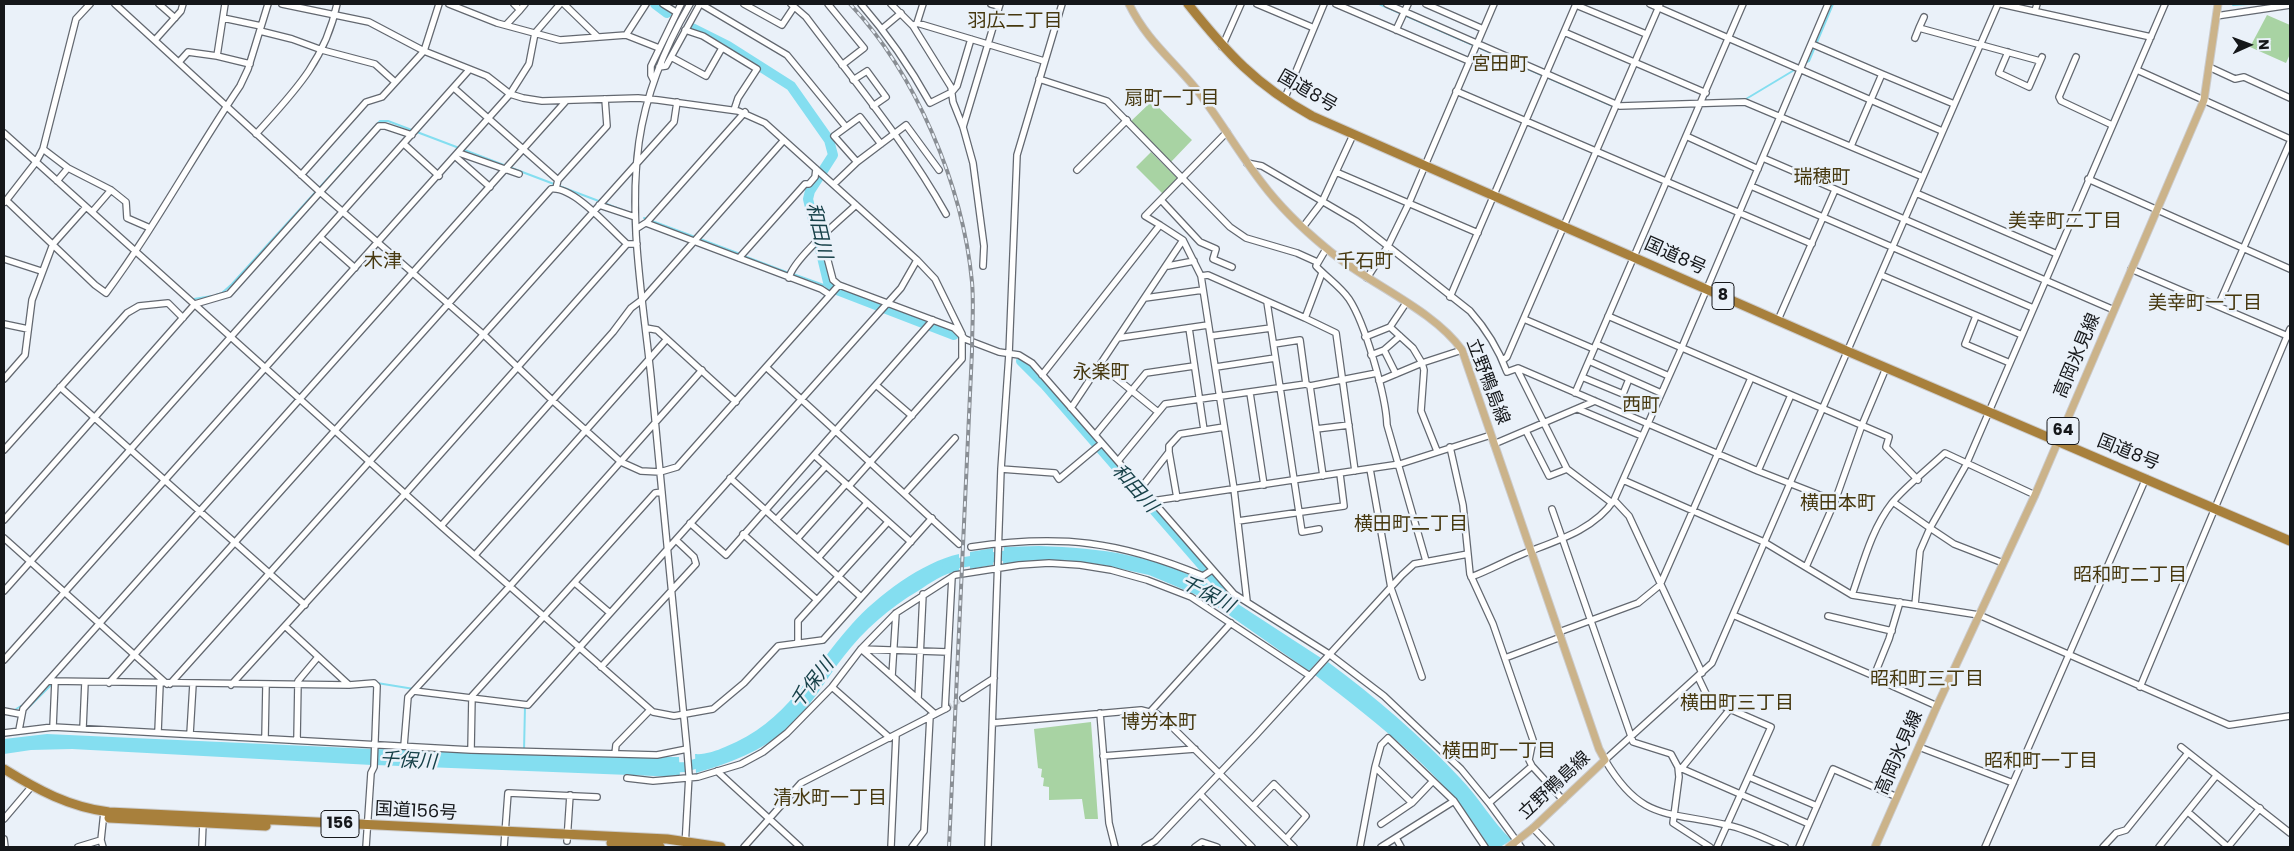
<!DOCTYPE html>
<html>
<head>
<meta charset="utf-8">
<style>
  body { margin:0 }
  #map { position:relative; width:2294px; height:851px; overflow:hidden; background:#eaf1f9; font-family:Poppins,sans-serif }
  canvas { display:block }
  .frame { position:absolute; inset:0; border:5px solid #15171a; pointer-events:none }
  .north { position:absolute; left:2224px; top:20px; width:50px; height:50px; -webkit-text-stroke:4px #eaf1f9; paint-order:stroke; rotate:88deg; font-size:14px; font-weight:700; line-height:20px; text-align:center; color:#15171a }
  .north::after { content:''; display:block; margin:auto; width:18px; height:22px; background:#15171a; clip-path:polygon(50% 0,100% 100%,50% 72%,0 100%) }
</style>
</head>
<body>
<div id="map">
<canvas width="2294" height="851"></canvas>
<div class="frame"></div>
<div class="north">N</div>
</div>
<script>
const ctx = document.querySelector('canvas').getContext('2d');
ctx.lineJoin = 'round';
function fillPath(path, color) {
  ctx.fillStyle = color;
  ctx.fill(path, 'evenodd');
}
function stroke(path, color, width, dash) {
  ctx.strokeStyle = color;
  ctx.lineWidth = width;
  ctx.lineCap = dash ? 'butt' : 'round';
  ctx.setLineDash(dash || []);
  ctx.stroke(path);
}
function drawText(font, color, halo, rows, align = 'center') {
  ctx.font = font + ' Poppins,"Noto Sans JP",sans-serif';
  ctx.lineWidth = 5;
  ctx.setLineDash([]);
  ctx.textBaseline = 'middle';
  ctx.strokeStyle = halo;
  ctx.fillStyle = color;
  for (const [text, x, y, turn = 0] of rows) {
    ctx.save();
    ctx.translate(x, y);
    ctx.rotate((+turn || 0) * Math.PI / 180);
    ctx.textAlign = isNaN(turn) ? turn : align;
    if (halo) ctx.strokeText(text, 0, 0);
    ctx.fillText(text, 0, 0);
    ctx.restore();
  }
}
fillPath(new Path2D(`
  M 2267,15 L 2290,25 L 2290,54 L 2286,63 L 2250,47 Z
  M 1152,101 L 1192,140 L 1170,163 L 1129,123 Z
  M 1151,152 L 1178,179 L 1163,194 L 1136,167 Z
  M 1091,722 L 1098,819 L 1085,819 L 1082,799 L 1049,800 L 1049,787 L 1043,786 L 1044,778 L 1041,777 L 1042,769 L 1038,768 L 1034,729 Z`), '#a8d3a3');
fillPath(new Path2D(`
  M 1039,546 C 1102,548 1156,555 1212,586 L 1216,585 L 1236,600 L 1235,602 L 1321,658 L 1309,671 L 1206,599 L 1149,575 L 1103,565 L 1080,562 L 1003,564 L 1004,547 Z
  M 993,548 L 993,565 L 970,569 L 970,552 Z
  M 959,554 L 959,571 C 944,573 930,583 918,591 C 889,608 864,630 844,656 C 825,680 811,707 788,728 C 761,752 729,763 696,773 L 695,754 C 704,755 716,751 725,747 C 788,722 809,672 852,624 C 877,596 922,562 959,554 Z
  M 1328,662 C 1375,697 1420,735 1460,778 C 1479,797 1492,822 1512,840 L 1500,847 L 1489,847 C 1448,776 1379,725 1315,675 Z
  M 47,734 L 373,749 L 372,765 L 72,749 L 31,750 L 4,754 L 4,739 Z
  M 376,749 L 588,757 L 679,757 L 680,777 L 375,765 Z`), '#84def0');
stroke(new Path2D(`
  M 1379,4 L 1615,107
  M 2233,5 L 2248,4
  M 1804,63 L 1809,61 L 1833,4
  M 1732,100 L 1746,99 L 1796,69
  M 644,218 L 695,237
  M 700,239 L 740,254
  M 744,256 L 789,273
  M 793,274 L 832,288
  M 216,295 L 222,293 L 232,284 L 380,121 L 388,121 L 625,211
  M 194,299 L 212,296
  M 377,683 L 414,689
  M 13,711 L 21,706 L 29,707 L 52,684
  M 524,751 L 525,706`), '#84def0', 2);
stroke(new Path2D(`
  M 655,4 L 667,13
  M 692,28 L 728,46 L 791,86 L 829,140 L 833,155 L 810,191 L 808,199 L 828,282 L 832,288 L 954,335
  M 1021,361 L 1045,385 L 1233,601
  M 947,565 L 1001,556 L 1016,555
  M 666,768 L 685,767 L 708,760`), '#84def0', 10);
stroke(new Path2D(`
  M 947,708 L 963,698`), '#cad0d8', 5.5, [5.5, 3]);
const minor = new Path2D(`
  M 115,4 L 320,192 L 484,335 L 552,400 L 621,462 L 641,471 L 660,472 L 677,467 L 839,285
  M 159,4 L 175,18
  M 225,4 L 217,56 L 250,64
  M 282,4 L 369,22 L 424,51 L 487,76 L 510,94 L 523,98 L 542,101 L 638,98 L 658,100 L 738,111 L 765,123 L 917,260 L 935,279 L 962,334 L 962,359 L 849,486
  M 449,4 L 497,23 L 560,40 L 626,35 L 646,4
  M 564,4 L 598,37
  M 663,4 L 676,12
  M 701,4 L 787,55 L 846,127
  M 744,4 L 782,25 L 794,7
  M 791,4 L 806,17 C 854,81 907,144 946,214
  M 828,4 L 864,48 L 842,65
  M 861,4 C 888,35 910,67 930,103 L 952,92 L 957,86 L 971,39
  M 891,4 L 913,26 L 951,87 L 953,102 L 963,127 L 973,163 L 984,246 L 983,266
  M 991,4 L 999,6
  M 1257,4 L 1314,28
  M 1336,4 L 1469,61
  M 1387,4 L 1620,106 L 1745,102 L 1923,177
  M 1426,4 L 1483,29
  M 1650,4 L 1942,131
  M 2001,4 L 2151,37
  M 1576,5 L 1646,34
  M 520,10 L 525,4
  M 2035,11 L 2037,4
  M 2216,16 L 2290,5
  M 1924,17 L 1919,28 L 2040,61
  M 223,18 L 261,26
  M 917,23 L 923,4
  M 506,25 L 520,10 L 514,4
  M 913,26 L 917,23 L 1044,61
  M 883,28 L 901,13
  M 685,30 L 703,36 L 757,69 L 738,98 L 734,110
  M 1396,30 L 1408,4
  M 260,31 L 292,39 L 322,50 L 375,64 L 395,82
  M 1564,32 L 1706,93
  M 626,35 L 659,48
  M 1915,38 L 1919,28
  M 155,40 L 181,11 L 183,4
  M 1812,44 L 1882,74
  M 1222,47 L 1241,4
  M 2008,52 L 1999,73 L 2029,87 L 2042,57
  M 671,57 L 706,76 L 722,48
  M 2076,57 L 2059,97 L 2061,101 L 2112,125
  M 179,62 L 188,52 L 217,56
  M 659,67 L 666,66 L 700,4
  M 2209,67 L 2235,79 L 2244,77 L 2290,98
  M 2137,70 L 2290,139
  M 1039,79 L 1107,101 L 1230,227 L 1246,238 L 1297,253 L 1317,262
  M 853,80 L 867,71 L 886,97 L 873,106
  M 654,81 L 651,75 L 651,66 L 681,4
  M 454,88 L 558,180 L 556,188
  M 1456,91 L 1812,244
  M 1284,100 L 1324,4
  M 963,127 L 1000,4
  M 4,133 L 441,526 L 653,712 L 674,716 L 713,709 L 744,683 L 778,646 L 823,640 L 932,518
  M 256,134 C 294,92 325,61 337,4
  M 1686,136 L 1758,169
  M 404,144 L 439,176
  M 1851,146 L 1882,74 L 1954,104
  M 43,149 L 68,168 L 111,190 L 126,202 L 127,218 L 150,228
  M 459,153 L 519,174
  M 456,157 L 490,187
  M 1763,158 L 2114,310
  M 857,162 L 834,136 L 860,117 L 881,144
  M 1247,163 L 1262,166 L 1356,221 L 1470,311 C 1487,330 1498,348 1507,372 L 1518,368 L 1758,471 L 1835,501
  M 1077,170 L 1127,120
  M 1336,172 L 1478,233
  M 301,175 L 366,102 L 382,97 L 424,51 L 439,4
  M 2088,179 L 2290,269
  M 558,180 L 607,126 L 605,99
  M 57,181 L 68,168
  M 834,184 L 857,162 L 906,125 L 939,170
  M 1751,186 L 2033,308
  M 1916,193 L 2057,254
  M 6,200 L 95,285 L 106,293 C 155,227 194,154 240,86 L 248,69 L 268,4
  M 1161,200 L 1200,242 L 1216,249 L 1213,259 L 1232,267
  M 5,202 L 36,162 L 43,149 L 76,19 L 90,4
  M 599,205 L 635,217
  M 92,212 L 111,190
  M 646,223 L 821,289 L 830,295
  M 1160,225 L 1183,240 L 1201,276 L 1234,489 L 1247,601
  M 1303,227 L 1322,202 L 1353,135
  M 636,229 L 647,222 L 745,112
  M 320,237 L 355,268
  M 822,238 L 833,280 L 839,285 L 954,328 L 965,339 L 999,352 L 1019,355 L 1032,363 L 1234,594 L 1329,654 L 1384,696 L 1461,769 L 1489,803 L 1521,847
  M 1326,249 L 1316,266 C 1326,277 1340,286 1349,299 C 1365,323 1386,396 1387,425 L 1426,561
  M 739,258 L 805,184 L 809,184 L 815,177 L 816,169
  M 4,259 L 41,271
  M 1168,266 L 1194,261
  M 2131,269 L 2290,337
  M 1881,275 L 2022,335
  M 1201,276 L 1208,275 L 1305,318 L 1322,273
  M 789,278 C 793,259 840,220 856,205
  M 1367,278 L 1388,246 L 1409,203 L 1494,4
  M 1450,297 L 1576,4
  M 1145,298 L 1203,290
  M 1267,302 L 1302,532 L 1319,529
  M 1406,303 L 1390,327 L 1413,348 L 1422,363 L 1424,370 L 1421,411 L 1437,451
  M 2218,306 L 2290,142
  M 1608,316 L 1889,437 L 1886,447 L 1918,480
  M 1976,316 L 1965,344 L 2010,363
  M 1305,318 L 1336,333 L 1355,471
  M 1524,319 L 1594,349
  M 1778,320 L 1835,190
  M 4,324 L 28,329
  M 646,328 L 657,330 L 736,402
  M 1189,328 L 1204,430
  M 1211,336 L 1271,328
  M 1365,337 L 1390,327
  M 1118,338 L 1208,325
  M 1274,344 L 1300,340 L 1306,384
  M 1596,344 L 1669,376
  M 1384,350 L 1396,374
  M 1371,355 L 1384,350 L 1400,336
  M 1503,360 L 1507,357 L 1660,4
  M 1589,361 L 1661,393
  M 1100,365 L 1158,412
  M 766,367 L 959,544
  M 1216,367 L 1275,358
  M 1517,369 L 1567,469 L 1612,503
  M 1042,375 L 1160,225 L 1145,216 L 1227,132
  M 1582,377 L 1623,394 L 1629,379
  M 4,379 L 25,355 L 32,300 L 53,244 L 86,207
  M 1379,381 L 1422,363 L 1462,350
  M 876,385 L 912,416
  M 1310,386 L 1323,476
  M 60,387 L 305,605
  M 1250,393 L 1264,485
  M 1575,393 L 1743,4
  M 1071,408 L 1183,240
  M 1578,409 L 1642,436
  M 1316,429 L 1349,425
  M 1526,431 L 1549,476 L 1567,469
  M 1095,435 L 1146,373 L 1194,366
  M 1494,444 L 1595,401
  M 1450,447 L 1463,505 L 1470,574 L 1493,624 L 1533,740 L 1529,760 L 1532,766 L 1563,800
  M 4,450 L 127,313 L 139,306 L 168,303 L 183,318
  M 1169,452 L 1177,498
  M 814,455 L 911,542
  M 1118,461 L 1165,404 L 1306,384 L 1310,386 L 1377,373
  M 1001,469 L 1055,473 L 1059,479 L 1102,443
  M 1370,469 L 1391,588 L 1422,677
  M 1758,471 L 1791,395
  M 730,478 L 861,597
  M 1623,480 L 1764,542 L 1852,595 L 1979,615 L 2229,725 L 2290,716
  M 1141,488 L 1169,452 L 1169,446 L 1180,434 L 1224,427
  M 905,493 L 955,438
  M 1614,500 L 1629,516 L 1702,673
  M 1152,501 L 1400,464 L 1491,435
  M 1893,502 L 1930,528 L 1966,465 L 2165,4
  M 1552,509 L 1633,742 L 1671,754 L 1678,767 L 1809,824
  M 4,520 L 195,304 L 229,294 L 379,126 L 385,126 L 412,135
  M 776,520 L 826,466
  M 1238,521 L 1344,506 L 1340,474
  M 690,523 L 726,555 L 933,320
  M 441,526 L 613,332 L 631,308 L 643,299 L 784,140
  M 743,534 L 817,600
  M 4,538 L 167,684
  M 797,539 L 846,484
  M 971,547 C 1061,534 1119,541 1203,576 L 1212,570
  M 475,555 L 667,339
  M 818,558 L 867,503
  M 1806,567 L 1835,501 L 1862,425 L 1886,368
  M 1471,577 C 1490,570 1507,560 1525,553 C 1556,541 1594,530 1614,500 L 1682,347 L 1828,4
  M 575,583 L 610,613
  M 4,591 L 469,70
  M 1852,595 C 1863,564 1871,530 1892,503 C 1905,487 1929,468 1945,453 L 2035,495
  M 1915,605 L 1920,551 L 1930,528 L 1954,544 L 2003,563
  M 1733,615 L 1874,676 L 1877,679 L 1937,706
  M 1828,616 L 1892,631
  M 285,626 L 349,685 L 374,683 L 377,686 L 374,767 L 371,773 L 366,847
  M 1559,632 L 1638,603 L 1660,585 L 1751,378
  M 798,643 L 798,621 L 888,522
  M 861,649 L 935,714
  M 861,649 L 948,652
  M 1505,658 L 1561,637
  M 4,660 L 510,94 L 529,64 L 535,33 L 560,4
  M 601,667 L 696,564 L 694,557 L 676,540
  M 892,676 L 896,613
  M 1874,676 L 1889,639 L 1900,602
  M 1698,677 L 1709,700 L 1771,727 L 1717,847
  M 48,681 L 349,685
  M 109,683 L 551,189 C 574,186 610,229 627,244
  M 170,684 L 674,122 L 677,102
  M 231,685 L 405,494 L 627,244 L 637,244
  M 832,687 L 890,738
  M 2140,687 L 2290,329
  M 414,691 L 528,705 L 901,288 L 917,260
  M 963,698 L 994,678
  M 918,699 L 923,594
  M 945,709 L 952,577
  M 4,711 L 20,714
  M 1150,712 L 1231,623
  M 1100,713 L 1109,823 L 1115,847
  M 993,723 L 1141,710 L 1157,714 L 1166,721 L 1294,847
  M 53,727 L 55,681
  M 83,728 L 85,682
  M 19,730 L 23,709 L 566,101
  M 158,732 L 160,684
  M 4,733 L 53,727 L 471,750 L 657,755 L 687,749
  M 190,734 L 193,684
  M 265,738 L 266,685
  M 297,740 L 298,681 L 318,657
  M 404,746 L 408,697 L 510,586 L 702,370
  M 1919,747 L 2013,783
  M 2181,747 L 2290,833
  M 471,750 L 472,696 L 655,493 L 662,492
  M 615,754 L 616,745 L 650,710
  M 1103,756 L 1195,749
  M 1678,767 L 1679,777 L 1673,823 L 1710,847
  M 1681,769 L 1730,709
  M 717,771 L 800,847
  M 1749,777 L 1817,806
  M 627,778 L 653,781 L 698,777 L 741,764 L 763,752 L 787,733 L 832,687 L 861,649 L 896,613 L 955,575 L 1019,565 L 1049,563 L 1080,565 L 1111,570 L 1147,580 L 1191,597 L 1310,676
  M 1200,794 L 1252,847
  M 1412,803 L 1375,767 L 1381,745 L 1388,738 L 1454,801 L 1485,847
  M 1489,803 L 1532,766
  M 1253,806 L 1274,784 L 1306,816 L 1286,839
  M 2188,812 L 2228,847
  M 4,819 L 32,786
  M 1381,824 L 1412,803 L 1433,781
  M 1533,828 L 1551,847
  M 1396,838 L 1401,847
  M 4,839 L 5,847
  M 567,841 L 570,795
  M 78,847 L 101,840
  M 103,847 L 101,840 L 104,812
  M 202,847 L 203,823
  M 504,847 L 508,793 L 597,797
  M 685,847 L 689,775 L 687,749 C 674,625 663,501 651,377 C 643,300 628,220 639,142 C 646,93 665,47 690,4
  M 744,847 L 801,783 L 947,708
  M 891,847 L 896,735
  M 912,847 L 924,831 L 930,716
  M 988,847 L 1001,469 L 1009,354 L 1017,155 L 1062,4
  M 1145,847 L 1155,841 L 1255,736 L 1402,575 L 1414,564 L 1468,554
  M 1195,847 L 1202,842 L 1217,847
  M 1360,847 L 1375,767
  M 1381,847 L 1454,801
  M 1785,847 C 1766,839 1747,829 1727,825 C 1666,811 1641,821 1605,760 L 1712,663 L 1998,4
  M 1799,847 L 1833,769 L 1897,797
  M 1985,847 L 2146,478
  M 2103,847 L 2116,833 L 2126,830 L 2188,753
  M 2159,847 L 2216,776
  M 2228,847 L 2260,808`);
const major = new Path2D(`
  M 1129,4 C 1147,41 1172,59 1197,90 C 1220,120 1239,153 1262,183 C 1280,207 1303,229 1326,248 C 1366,283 1432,308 1462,350 L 1599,749 L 1605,760 L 1533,828 L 1509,847
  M 1875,847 L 1937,706 L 2035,495 L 2204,100 L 2218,4`);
const highway = new Path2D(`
  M 1188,4 C 1227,53 1256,85 1312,116 L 1847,351 L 2290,541
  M 4,769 C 38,790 69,807 109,812 L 667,839 L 721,847
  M 109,818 L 266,826
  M 611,843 L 660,847`);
stroke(minor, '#636870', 8);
stroke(major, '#cccccd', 9);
stroke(highway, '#cccccd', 11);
stroke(minor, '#fff', 5.5);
stroke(major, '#cbb38a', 7);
stroke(highway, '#a8803c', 9);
const rail = new Path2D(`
  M 850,4 C 916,74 963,186 972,282 C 974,305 972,328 972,351 L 949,847`);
stroke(rail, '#898e94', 4);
stroke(rail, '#eaf1f9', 2, [5.5]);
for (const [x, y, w] of [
  [1723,296,22],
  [2063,431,32],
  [340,824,38]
]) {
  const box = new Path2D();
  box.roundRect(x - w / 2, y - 13.5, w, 27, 4);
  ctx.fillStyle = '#eaf1f9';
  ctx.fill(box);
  stroke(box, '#15171a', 1);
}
drawText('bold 16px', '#15171a', null, [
  ["8",1723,296],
  ["64",2063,431],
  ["156",340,824]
]);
drawText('18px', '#15171a', '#eaf1f9', [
  ["国道8号",1307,92,30],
  ["国道8号",1675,257,24],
  ["高岡氷見線",2078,356,-67],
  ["立野鴨島線",1487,382,69],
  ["国道8号",2128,453,22],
  ["高岡氷見線",1900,753,-66],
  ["立野鴨島線",1555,786,-43],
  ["国道156号",416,812,3]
]);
drawText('19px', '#46380f', '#eaf1f9', [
  ["羽広二丁目",1015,22],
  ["宮田町",1500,65],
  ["扇町一丁目",1172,99],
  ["瑞穂町",1822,178],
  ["美幸町二丁目",2065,222],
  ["木津",383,262],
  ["千石町",1365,262],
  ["美幸町一丁目",2205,304],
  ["永楽町",1101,373],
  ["西町",1641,406],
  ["横田本町",1838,504],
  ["横田町二丁目",1411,525],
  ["昭和町二丁目",2130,576],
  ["昭和町三丁目",1927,680],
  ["横田町三丁目",1737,704],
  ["博労本町",1159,723],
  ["横田町一丁目",1499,752],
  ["昭和町一丁目",2041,762],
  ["清水町一丁目",830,799]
]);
drawText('italic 19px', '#174149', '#eaf1f9', [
  ["和田川",818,231,77],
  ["和田川",1134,489,48],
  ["千保川",1207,595,28],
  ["千保川",813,684,-52],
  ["千保川",408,762,3]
]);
</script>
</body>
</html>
